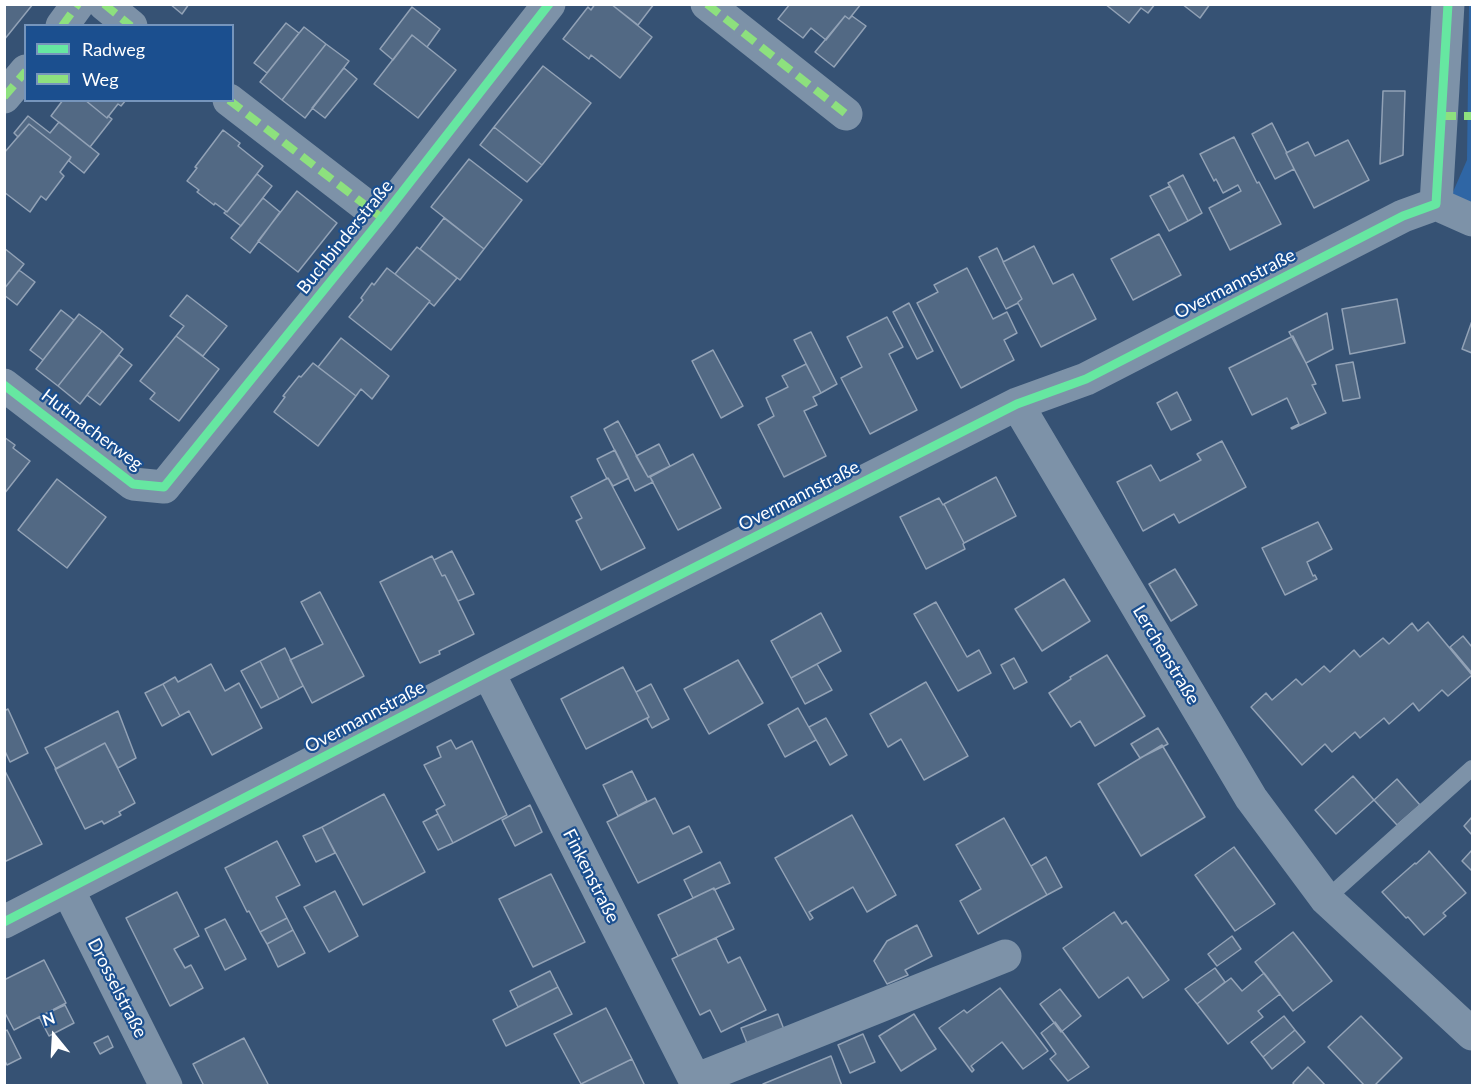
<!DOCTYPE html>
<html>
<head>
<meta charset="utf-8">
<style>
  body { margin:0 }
  #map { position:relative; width:1477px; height:1090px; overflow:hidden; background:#365274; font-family:Lato,sans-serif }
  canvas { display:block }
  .frame { position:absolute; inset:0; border:6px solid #fff; pointer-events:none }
  .legend { position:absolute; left:24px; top:24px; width:210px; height:78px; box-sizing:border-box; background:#1b4f8f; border:2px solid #7695bc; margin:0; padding:8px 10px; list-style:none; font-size:18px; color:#fff }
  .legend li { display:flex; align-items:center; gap:12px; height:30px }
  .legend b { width:30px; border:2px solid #7695bc }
  .north { position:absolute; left:24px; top:1006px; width:60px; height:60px; -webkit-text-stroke:4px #1b4f8f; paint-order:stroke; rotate:342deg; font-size:16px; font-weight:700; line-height:24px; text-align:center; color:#fff }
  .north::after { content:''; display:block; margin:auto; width:21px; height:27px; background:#fff; clip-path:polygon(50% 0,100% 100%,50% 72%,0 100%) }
</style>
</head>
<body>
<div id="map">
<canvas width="1477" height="1090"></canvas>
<div class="frame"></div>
<ul class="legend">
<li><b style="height:8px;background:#66e7a1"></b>Radweg</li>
<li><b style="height:8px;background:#8de07e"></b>Weg</li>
</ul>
<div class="north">N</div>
</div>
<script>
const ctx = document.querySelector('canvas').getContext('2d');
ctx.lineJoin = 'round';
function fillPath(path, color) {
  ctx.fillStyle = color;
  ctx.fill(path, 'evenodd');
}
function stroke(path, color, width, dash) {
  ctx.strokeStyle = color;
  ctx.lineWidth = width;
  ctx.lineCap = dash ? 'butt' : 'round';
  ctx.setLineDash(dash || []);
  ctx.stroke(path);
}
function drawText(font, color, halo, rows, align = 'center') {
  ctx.font = font + ' Lato,sans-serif';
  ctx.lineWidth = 4.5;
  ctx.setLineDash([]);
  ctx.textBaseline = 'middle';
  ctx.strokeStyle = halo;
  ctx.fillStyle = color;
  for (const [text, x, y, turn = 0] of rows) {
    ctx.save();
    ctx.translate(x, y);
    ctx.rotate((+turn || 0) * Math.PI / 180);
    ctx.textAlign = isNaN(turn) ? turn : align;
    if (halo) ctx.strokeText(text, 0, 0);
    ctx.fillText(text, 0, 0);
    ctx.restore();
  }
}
fillPath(new Path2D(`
  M 1469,5 L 1472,5 L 1472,210 L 1449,201 L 1467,160 Z`), '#2f66a5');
const building = new Path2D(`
  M 4,4 L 33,4 L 4,40 Z
  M 170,4 L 189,4 L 182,14 Z
  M 595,4 L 611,4 L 652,37 L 620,78 L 591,55 L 589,59 L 563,39 L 588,7 L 591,10 Z
  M 611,4 L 654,4 L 638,25 Z
  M 790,4 L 861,4 L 849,19 L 845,16 L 826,40 L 811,28 L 803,38 L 778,19 Z
  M 1105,4 L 1155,4 L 1148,13 L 1141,8 L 1129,23 Z
  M 1182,4 L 1210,4 L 1200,18 Z
  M 412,7 L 440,29 L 427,47 L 412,35 L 393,60 L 380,49 Z
  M 845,16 L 849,19 L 852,16 L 866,26 L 834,67 L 815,52 Z
  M 286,23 L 299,33 L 267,73 L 254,63 Z
  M 304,27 L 326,44 L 282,100 L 260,82 Z
  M 412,35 L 456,70 L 418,118 L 374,84 Z
  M 326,44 L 349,61 L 305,118 L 282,100 Z
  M 543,66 L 591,103 L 542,165 L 494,127 Z
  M 344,68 L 357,79 L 325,118 L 312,108 Z
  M 1383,91 L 1405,91 L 1403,155 L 1380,164 Z
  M 63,100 L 85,100 L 107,118 L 108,116 L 112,119 L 90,147 L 51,116 Z
  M 85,100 L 126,100 L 121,106 L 118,104 L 107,118 Z
  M 28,116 L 50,133 L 59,122 L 99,154 L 84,173 L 69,161 L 71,157 L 29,124 L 18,137 L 14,133 Z
  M 1272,123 L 1287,153 L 1286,153 L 1294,169 L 1275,179 L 1252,134 Z
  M 29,124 L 71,157 L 60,172 L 64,176 L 46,200 L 41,196 L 30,212 L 4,192 L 4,153 Z
  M 494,127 L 542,165 L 527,182 L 480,145 Z
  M 223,130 L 240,143 L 238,146 L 263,166 L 227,212 L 215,203 L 214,205 L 197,192 L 199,190 L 187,181 L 197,168 L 195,167 Z
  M 1234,137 L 1257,183 L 1259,182 L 1281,224 L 1230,250 L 1209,208 L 1241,191 L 1238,185 L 1223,193 L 1216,179 L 1214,181 L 1200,154 Z
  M 1348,140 L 1369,180 L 1314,208 L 1286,153 L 1308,142 L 1315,156 Z
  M 469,159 L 522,200 L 484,249 L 431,207 Z
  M 257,174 L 272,186 L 241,226 L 224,213 L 226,211 L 227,212 Z
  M 1183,175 L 1202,213 L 1188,221 L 1168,183 Z
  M 1170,186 L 1188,221 L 1169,231 L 1150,196 Z
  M 297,191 L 337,223 L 298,272 L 258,241 Z
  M 263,198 L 280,212 L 250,253 L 231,238 Z
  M 444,218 L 484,249 L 460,280 L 420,249 Z
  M 1159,234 L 1181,275 L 1133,300 L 1111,259 Z
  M 1034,246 L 1053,284 L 1073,274 L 1096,319 L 1041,347 L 1018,303 L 1018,302 L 1022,299 L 1003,262 Z
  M 417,247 L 457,278 L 434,306 L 429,302 L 430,301 L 395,274 Z
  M 4,248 L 24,264 L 4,289 Z
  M 997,248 L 1003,261 L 1003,262 L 1022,299 L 1018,302 L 1018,303 L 1006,309 L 979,257 Z
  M 387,268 L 430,301 L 391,350 L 349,317 L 363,300 L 361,298 L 372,283 L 374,285 Z
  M 967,268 L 993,319 L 1007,312 L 1017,333 L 1004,340 L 1014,360 L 961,388 L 917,303 L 938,292 L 934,285 Z
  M 19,270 L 35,282 L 17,305 L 4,295 L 4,289 Z
  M 187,295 L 227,326 L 203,356 L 176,336 L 184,326 L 170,316 Z
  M 1397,299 L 1405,343 L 1350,354 L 1342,309 Z
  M 909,303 L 933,351 L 917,359 L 893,312 Z
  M 61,310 L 74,320 L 43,360 L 30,350 Z
  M 1327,313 L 1333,349 L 1306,363 L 1289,332 Z
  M 79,314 L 102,331 L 58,386 L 36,369 Z
  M 887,317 L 903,347 L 889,354 L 917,410 L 870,434 L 841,378 L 862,367 L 847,337 Z
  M 1472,321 L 1472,353 L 1462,349 Z
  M 102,331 L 123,349 L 80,404 L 58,386 Z
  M 811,332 L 837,384 L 821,393 L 794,340 Z
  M 176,336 L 219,369 L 179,421 L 150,399 L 155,393 L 140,381 Z
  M 1293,336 L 1316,384 L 1312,385 L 1326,413 L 1292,429 L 1291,428 L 1299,424 L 1287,398 L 1252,415 L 1229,368 Z
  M 341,338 L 389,376 L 372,399 L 361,389 L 356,396 L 318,367 Z
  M 713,350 L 743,406 L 721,418 L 692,361 Z
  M 119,355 L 132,365 L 100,405 L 87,395 Z
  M 1353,362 L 1360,398 L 1343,401 L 1336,365 Z
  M 313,363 L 356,396 L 318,446 L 274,412 L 285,397 L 283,396 L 299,376 L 301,377 Z
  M 806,364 L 821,393 L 813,397 L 817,405 L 804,411 L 826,456 L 784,477 L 758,425 L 774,416 L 766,398 L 788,387 L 782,376 Z
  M 1177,392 L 1191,420 L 1171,430 L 1157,403 Z
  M 618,421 L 648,477 L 650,477 L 653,482 L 635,491 L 604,429 Z
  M 4,437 L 15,445 L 13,448 L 30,461 L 4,494 Z
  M 1222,441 L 1246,487 L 1179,523 L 1174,514 L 1143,531 L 1117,482 L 1151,465 L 1160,481 L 1201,460 L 1197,454 Z
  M 659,444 L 670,466 L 648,477 L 636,456 Z
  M 615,450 L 629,478 L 613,486 L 608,478 L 607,479 L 597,459 Z
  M 693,454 L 721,508 L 678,530 L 650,477 Z
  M 996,477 L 1016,516 L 964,543 L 944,504 Z
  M 608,478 L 645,548 L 601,570 L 576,521 L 582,518 L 571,497 Z
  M 57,479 L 106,517 L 67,568 L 18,530 Z
  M 939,498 L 943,505 L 944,504 L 964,543 L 963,544 L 965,549 L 926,569 L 900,517 Z
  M 1318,522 L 1332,549 L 1307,562 L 1313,576 L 1315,575 L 1317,579 L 1285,595 L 1262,548 Z
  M 452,551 L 474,594 L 458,601 L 445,575 L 442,576 L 434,560 Z
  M 432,556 L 442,576 L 445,575 L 474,634 L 439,651 L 440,654 L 420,663 L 380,582 Z
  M 1175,569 L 1197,605 L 1171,621 L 1149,584 Z
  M 1064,579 L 1090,621 L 1042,651 L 1015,609 Z
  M 320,592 L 364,676 L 312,703 L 290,660 L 323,644 L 301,602 Z
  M 936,602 L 967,657 L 979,650 L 991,673 L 958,691 L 914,614 Z
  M 821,613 L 841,651 L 791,678 L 771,641 Z
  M 1428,622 L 1472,675 L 1448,696 L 1442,690 L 1419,711 L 1413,703 L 1389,724 L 1384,718 L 1360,738 L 1355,732 L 1332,752 L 1325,744 L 1302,765 L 1251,707 L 1266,693 L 1272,700 L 1296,679 L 1302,685 L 1324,666 L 1330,672 L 1354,650 L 1360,657 L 1383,638 L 1389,644 L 1412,623 L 1418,631 Z
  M 1463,636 L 1472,647 L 1472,673 L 1450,647 Z
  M 285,648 L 303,686 L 279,699 L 260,661 Z
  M 1107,655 L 1145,716 L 1095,746 L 1080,721 L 1071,727 L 1049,693 L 1071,679 L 1070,677 Z
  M 1014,658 L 1027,682 L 1014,689 L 1001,665 Z
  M 738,660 L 763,703 L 709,734 L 684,689 Z
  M 260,661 L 279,699 L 261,708 L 241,671 Z
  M 211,664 L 225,691 L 239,683 L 262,728 L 212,755 L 189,711 L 180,716 L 163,684 L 175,677 L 178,682 Z
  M 817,664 L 832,690 L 805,704 L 791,678 Z
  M 623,667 L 649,717 L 586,749 L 561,699 Z
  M 926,682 L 968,756 L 924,780 L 901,739 L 888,747 L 870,714 Z
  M 163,684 L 180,716 L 162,726 L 145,693 Z
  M 651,684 L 669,719 L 652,728 L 647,719 L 649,717 L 636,692 Z
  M 798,708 L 816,740 L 785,757 L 768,725 Z
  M 8,709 L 28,753 L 10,762 L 4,749 L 4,711 Z
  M 118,711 L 136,758 L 118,768 L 105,743 L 56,769 L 45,748 Z
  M 826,718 L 847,755 L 830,765 L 809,727 Z
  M 1158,728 L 1168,744 L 1140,758 L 1131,744 Z
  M 451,740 L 456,749 L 472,741 L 507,815 L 453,843 L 436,810 L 445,805 L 424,765 L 441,757 L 437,747 Z
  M 105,743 L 135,803 L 119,812 L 121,815 L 104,824 L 102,821 L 85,829 L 55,769 Z
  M 1162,745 L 1205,817 L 1141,856 L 1098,784 Z
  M 4,769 L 42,844 L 4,862 Z
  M 632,771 L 647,801 L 618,816 L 603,785 Z
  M 1353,776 L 1374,800 L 1336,834 L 1315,810 Z
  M 1397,779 L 1420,805 L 1397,825 L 1374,800 Z
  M 384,794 L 425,872 L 363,905 L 322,827 Z
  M 655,798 L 673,834 L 689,826 L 702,852 L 638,883 L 607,822 Z
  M 530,805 L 542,832 L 515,846 L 502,820 Z
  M 438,814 L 453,843 L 438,850 L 423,822 Z
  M 852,815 L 896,895 L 867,912 L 853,887 L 809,912 L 813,918 L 810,920 L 775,858 Z
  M 1472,817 L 1472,835 L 1464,826 Z
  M 1004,818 L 1047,895 L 978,934 L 960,901 L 981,889 L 956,845 Z
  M 322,827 L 335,853 L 316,862 L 303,836 Z
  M 277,841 L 300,885 L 276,897 L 287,918 L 260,932 L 249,911 L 247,912 L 225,868 Z
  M 1234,847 L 1275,904 L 1235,931 L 1195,875 Z
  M 1472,850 L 1472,871 L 1462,861 Z
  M 1429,851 L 1466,893 L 1443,913 L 1446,916 L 1424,935 L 1408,917 L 1406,918 L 1382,892 L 1415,863 L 1416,864 L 1428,853 Z
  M 1046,857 L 1062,887 L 1047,895 L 1031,866 Z
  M 720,862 L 730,883 L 714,890 L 714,888 L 693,898 L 684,880 Z
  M 551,874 L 585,942 L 533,967 L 499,899 Z
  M 714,888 L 734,929 L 678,956 L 658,915 Z
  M 335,891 L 358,936 L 329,952 L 304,907 Z
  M 177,892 L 199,936 L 174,949 L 185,968 L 191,965 L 203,988 L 170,1006 L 126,918 Z
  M 1114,912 L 1122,924 L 1126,921 L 1169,980 L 1143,998 L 1128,977 L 1099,998 L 1063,948 Z
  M 287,918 L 293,930 L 267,944 L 260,932 Z
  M 225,919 L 246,959 L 225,970 L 205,929 Z
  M 917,925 L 932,956 L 905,970 L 908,975 L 887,984 L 874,961 L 887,941 Z
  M 293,930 L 305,953 L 278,967 L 267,944 Z
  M 1293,932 L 1332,981 L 1293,1011 L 1255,962 Z
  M 1232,936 L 1241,949 L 1217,966 L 1208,954 Z
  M 716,938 L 728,963 L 740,957 L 766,1010 L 721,1032 L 710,1010 L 700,1015 L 672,959 Z
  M 44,960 L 66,1003 L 14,1030 L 4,1011 L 4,980 Z
  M 1215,968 L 1225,982 L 1197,1004 L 1185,989 Z
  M 550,971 L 558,987 L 518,1007 L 510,991 Z
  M 1264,973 L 1280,994 L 1258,1011 L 1263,1017 L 1228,1044 L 1197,1004 L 1231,978 L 1242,991 Z
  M 558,987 L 572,1014 L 506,1046 L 493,1020 Z
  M 1000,988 L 1048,1051 L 1023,1069 L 1002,1042 L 971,1066 L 974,1070 L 972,1072 L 939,1028 L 964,1010 L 967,1013 Z
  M 1060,989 L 1081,1016 L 1061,1032 L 1040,1004 Z
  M 65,1005 L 74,1023 L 49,1036 L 39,1017 Z
  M 606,1008 L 632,1059 L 581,1084 L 554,1034 Z
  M 778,1014 L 785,1032 L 748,1046 L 741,1028 Z
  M 914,1014 L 936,1049 L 901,1071 L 879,1036 Z
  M 1284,1016 L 1295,1030 L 1263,1057 L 1251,1042 Z
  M 1361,1016 L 1402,1058 L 1374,1086 L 1365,1086 L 1328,1047 Z
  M 1055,1022 L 1089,1067 L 1068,1081 L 1050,1059 L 1056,1054 L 1041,1033 Z
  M 7,1030 L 21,1058 L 7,1065 L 4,1059 L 4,1032 Z
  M 1295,1030 L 1305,1042 L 1272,1069 L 1263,1057 Z
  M 863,1034 L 875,1062 L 850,1073 L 838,1045 Z
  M 108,1036 L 113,1047 L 100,1054 L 94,1043 Z
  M 244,1038 L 269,1086 L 204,1086 L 193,1064 Z
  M 831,1056 L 842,1086 L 763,1086 L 763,1084 Z
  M 632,1059 L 645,1086 L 578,1086 L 581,1084 Z
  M 1308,1067 L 1326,1086 L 1295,1086 L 1293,1083 Z`);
fillPath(building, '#526984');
stroke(building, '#92a2b6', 1.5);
stroke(new Path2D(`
  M 1326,899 L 1472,768`), '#7d92a8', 16);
stroke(new Path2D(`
  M 104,4 L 131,26
  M 707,4 L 846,114
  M 62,26 L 78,4
  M 4,97 L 26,71
  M 229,100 L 382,218
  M 1436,204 L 1448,4
  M 1436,204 L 1472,220
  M 4,385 L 133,484 L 164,487 L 382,218 L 549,4
  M 1017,404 L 1251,798 L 1326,899 L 1472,1034
  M 488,672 L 698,1086
  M 68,890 L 166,1086
  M 4,922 L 488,672 L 1017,404 L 1086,379 L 1403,216 L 1436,204
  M 695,1080 L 1005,956`), '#7d92a8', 33);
stroke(new Path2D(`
  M 104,4 L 131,26
  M 707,4 L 846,114
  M 62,26 L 78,4
  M 4,97 L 26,71
  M 229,100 L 382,218
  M 1441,116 L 1472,116`), '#8de07e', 8, [15, 8]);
stroke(new Path2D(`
  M 4,385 L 133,484 L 164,487 L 382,218 L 549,4
  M 4,922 L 488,672 L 1017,404 L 1086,379 L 1403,216 L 1436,204 L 1448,4`), '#66e7a1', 9);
drawText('18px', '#fff', '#1b4f8f', [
  ["Buchbinderstraße",345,237,-51],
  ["Overmannstraße",1235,284,-27],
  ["Hutmacherweg",92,430,37],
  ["Overmannstraße",799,496,-27],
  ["Lerchenstraße",1166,655,59],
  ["Overmannstraße",365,717,-28],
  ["Finkenstraße",591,876,63],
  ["Drosselstraße",117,988,63]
]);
</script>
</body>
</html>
